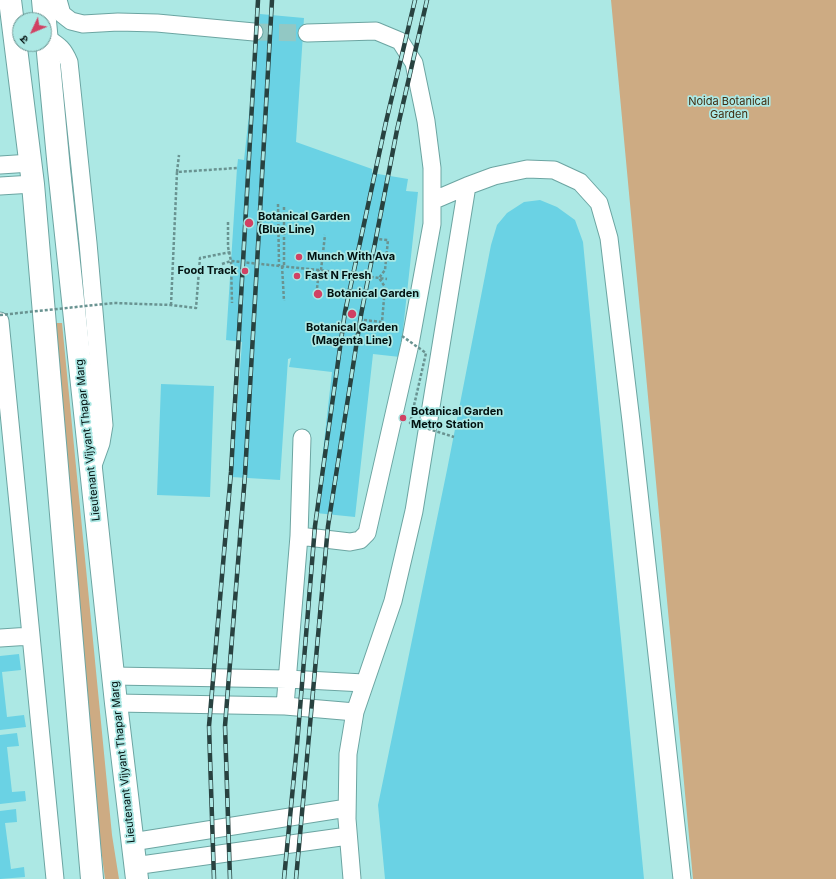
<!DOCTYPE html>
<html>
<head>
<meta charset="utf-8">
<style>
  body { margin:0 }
  #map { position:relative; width:836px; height:879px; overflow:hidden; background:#ace8e4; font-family:Inter,"Noto Sans Devanagari",sans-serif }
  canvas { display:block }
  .north { position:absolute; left:12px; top:12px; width:40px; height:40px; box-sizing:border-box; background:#ace8e4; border:1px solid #67928f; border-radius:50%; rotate:226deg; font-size:11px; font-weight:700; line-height:16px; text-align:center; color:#00100f }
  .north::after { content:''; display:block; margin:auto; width:14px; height:18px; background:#d14163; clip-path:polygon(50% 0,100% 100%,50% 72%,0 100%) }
</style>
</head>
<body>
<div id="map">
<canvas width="836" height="879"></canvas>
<div class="north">उ</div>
</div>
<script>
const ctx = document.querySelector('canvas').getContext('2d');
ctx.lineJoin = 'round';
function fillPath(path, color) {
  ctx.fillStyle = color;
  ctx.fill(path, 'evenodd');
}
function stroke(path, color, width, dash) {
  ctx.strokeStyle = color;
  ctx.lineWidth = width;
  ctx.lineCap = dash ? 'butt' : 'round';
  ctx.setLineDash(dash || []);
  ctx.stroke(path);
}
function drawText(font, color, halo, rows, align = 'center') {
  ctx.font = font + ' Inter,sans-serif';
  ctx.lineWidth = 3.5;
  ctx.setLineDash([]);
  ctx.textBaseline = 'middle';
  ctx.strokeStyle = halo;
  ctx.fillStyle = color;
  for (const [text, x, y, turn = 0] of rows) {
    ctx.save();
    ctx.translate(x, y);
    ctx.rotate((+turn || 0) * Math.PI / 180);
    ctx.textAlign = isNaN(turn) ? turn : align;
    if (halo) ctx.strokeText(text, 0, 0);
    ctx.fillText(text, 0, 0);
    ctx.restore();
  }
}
fillPath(new Path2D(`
  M 611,0 L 836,0 L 836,879 L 693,879 Z
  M 52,323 L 62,323 L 112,835 L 119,879 L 105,879 L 98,826 Z`), '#cdab83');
fillPath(new Path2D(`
  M 260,14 L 304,18 L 296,142 L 372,169 L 372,173 L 408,179 L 406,191 L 418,192 L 400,357 L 373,354 L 355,517 L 316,513 L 332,372 L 289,367 L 291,358 L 288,359 L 280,480 L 232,477 L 242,342 L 226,340 L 237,168 L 238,159 L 244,160 Z
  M 540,200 L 557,207 L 575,220 L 583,242 L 644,879 L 385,879 L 378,805 L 447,470 L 491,245 L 497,225 L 507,213 L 524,202 Z
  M 161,384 L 214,386 L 210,497 L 157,495 Z
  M 19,654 L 21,670 L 2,672 L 7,717 L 24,715 L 26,727 L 0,730 L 0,656 Z
  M 17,733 L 19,746 L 7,747 L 12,792 L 25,791 L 26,801 L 0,804 L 0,735 Z
  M 16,809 L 17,822 L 5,823 L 11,869 L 24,867 L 25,877 L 0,879 L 0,811 Z`), '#6ad2e4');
stroke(new Path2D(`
  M 254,32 L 307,33`), '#92c8c4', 17, [17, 8]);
const minor = new Path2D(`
  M 58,0 L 62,14 L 71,21 L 83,24 L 118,22 L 157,23 L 254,32
  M 47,38 C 59,46 63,48 69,62 L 88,243 L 104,425 L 101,443 L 92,468
  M 0,165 L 31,163
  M 0,186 L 33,184
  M 432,201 L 467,186 L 494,176 L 527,169 L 554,170 L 580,182 L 599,203 L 609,238 L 631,421 L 682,879
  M 0,321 L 55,879
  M 299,536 L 350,542 L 360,540 L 367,533 L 410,344 L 432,224 L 432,168 L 426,121 L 414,63 L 400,41 L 376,31 L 307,33
  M 0,638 L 31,636
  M 113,676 L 287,679 L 364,683
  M 116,703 L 285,706 L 355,712
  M 285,706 L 299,536 L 302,438
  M 132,842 L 347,808
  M 134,866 L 348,836
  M 352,879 L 347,819 L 348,754 L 355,712 L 393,601 L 414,511 L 467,186`);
const major = new Path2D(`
  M 10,0 L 33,184 L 92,879
  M 43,0 L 59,169 L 116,703 L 137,879`);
stroke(minor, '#6ca5a2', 19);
stroke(major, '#6ca5a2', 24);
stroke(new Path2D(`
  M 177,172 L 179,155
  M 278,204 L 279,266
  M 284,207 L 284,266
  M 228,222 L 228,247 L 231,261 L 232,303
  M 222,264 L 231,261 L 319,270 L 387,279
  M 282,266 L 284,301
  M 321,270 L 325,235
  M 316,298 L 319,270
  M 171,305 L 177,172 L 237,168
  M 364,320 L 382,322 L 385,287 L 379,278 L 385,270 L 388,240 L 377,239`), '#699391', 2.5, [3, 2]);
stroke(minor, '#fff', 17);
stroke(major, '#fff', 22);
const rail = new Path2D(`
  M 214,879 L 209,726 L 231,472 L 258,0
  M 230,879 L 225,726 L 245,475 L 272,0
  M 284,879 L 297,745 L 315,526 L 345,312 L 386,122 L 415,0
  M 296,879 L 328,526 L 361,315 L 397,130 L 427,0`);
stroke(rail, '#284240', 4.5);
stroke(rail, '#ace8e4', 3, [9]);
stroke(new Path2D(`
  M 0,315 L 114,303 L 171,305 L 196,308 L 200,258 L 231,252
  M 402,336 L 426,353 L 410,423 L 454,437`), '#699391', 2.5, [3, 2]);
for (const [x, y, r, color] of [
  [249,223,5,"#d14163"],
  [299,257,4,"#d14163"],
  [245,271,4,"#d14163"],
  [297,276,4,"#d14163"],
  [318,294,5,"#d14163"],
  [352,314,5,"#d14163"],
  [403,418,4,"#d14163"]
]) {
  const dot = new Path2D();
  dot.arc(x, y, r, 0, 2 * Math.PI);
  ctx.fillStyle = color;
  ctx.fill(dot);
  stroke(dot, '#ace8e4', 1.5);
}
drawText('11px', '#402b0f', '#ace8e4', [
  ["Noida Botanical",729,102],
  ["Garden",729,115]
]);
drawText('bold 11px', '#00100f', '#ace8e4', [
  ["Botanical Garden",258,217],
  ["(Blue Line)",258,230],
  ["Munch With Ava",307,257],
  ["Food Track",237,271,"right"],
  ["Fast N Fresh",305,276],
  ["Botanical Garden",327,294],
  ["Botanical Garden",352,328,"center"],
  ["(Magenta Line)",352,341,"center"],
  ["Botanical Garden",411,412],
  ["Metro Station",411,425]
], 'left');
drawText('11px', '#00100f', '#ace8e4', [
  ["Lieutenant Vijyant Thapar Marg",88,440,-96],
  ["Lieutenant Vijyant Thapar Marg",123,762,-96]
]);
</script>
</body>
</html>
